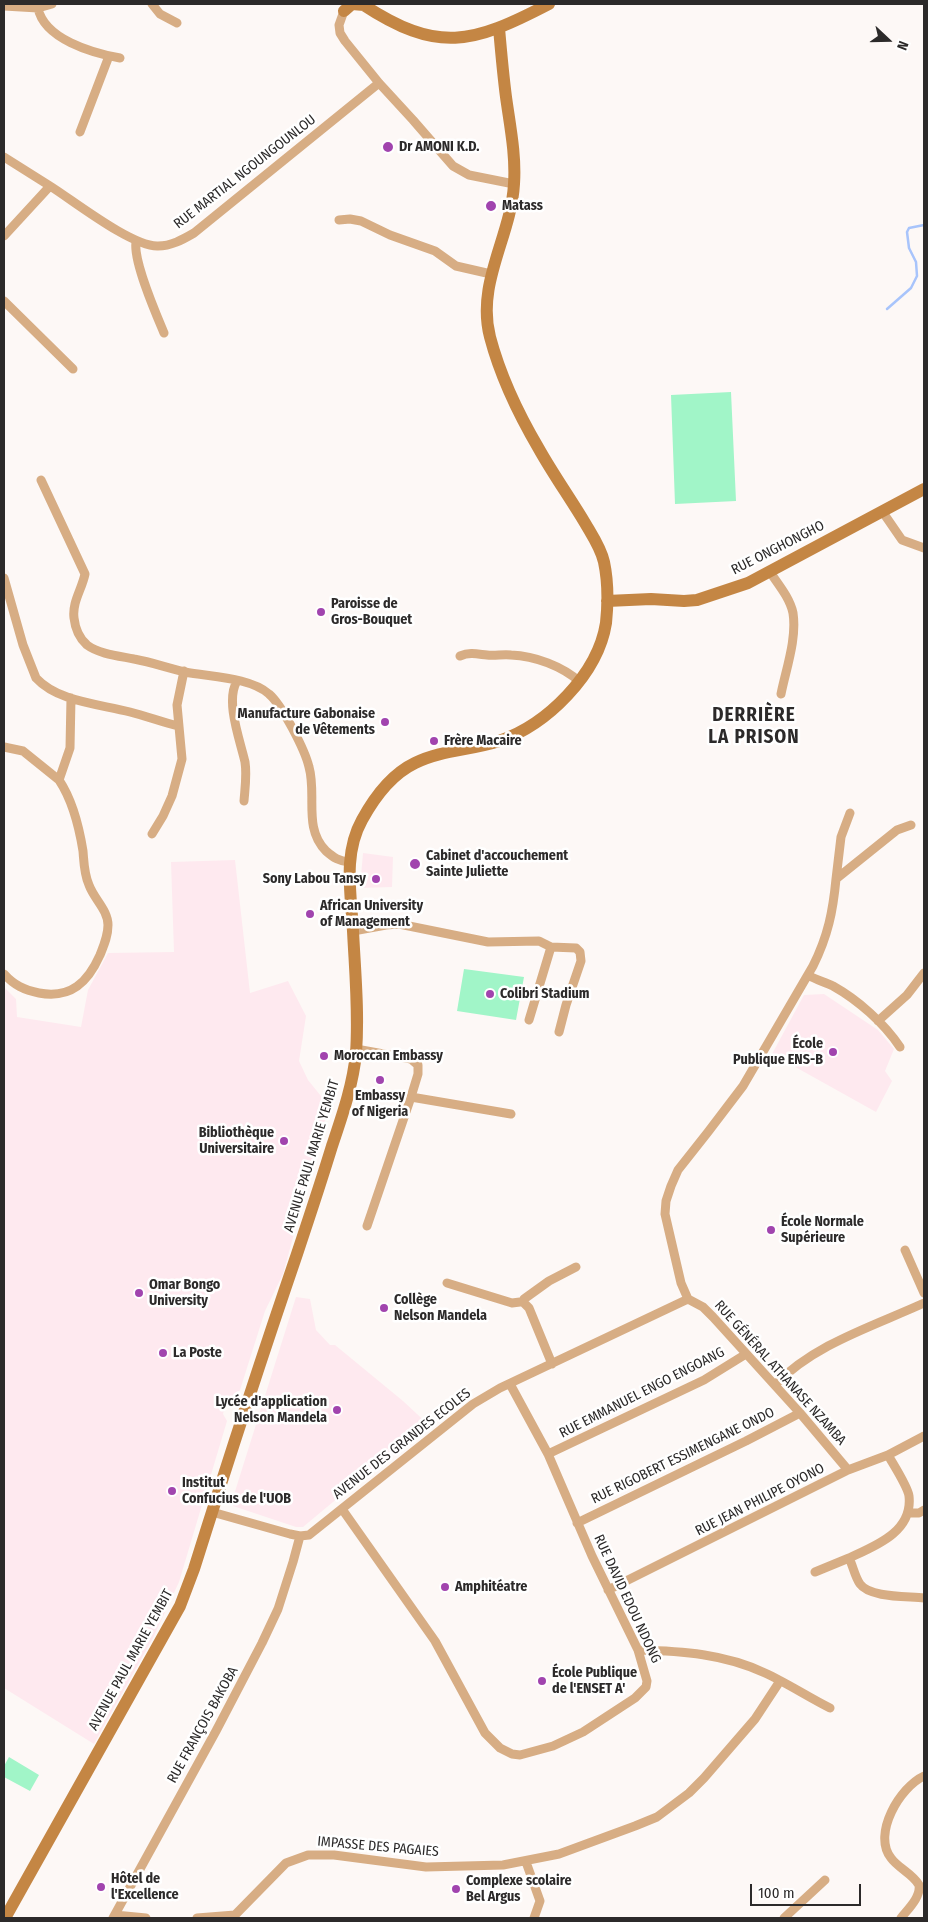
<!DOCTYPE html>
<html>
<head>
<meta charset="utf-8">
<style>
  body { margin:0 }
  #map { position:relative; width:928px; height:1922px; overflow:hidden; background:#fdf8f6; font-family:"Fira Sans Condensed",sans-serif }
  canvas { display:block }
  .frame { position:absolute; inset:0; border:5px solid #2c2a2a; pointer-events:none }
  .north { position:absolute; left:863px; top:15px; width:50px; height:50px; -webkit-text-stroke:4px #fff; paint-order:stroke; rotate:111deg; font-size:14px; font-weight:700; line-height:20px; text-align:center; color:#2c2a2a }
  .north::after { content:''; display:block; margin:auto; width:18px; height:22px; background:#2c2a2a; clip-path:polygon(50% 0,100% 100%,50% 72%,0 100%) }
  .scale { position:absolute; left:750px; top:1884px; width:111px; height:22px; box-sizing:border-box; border:2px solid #2c2a2a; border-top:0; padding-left:6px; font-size:15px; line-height:18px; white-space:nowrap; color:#2c2a2a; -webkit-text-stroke:4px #fff; paint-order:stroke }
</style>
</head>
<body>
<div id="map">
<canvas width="928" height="1922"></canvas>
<div class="frame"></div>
<div class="north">N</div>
<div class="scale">100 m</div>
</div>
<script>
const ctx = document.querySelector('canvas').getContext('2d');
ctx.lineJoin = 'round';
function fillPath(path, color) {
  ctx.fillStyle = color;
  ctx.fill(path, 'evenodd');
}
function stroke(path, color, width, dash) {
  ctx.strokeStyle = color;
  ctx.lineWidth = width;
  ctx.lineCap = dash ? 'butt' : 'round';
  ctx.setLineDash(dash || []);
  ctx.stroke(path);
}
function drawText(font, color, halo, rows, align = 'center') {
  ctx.font = font + ' "Fira Sans Condensed",sans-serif';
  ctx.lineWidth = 5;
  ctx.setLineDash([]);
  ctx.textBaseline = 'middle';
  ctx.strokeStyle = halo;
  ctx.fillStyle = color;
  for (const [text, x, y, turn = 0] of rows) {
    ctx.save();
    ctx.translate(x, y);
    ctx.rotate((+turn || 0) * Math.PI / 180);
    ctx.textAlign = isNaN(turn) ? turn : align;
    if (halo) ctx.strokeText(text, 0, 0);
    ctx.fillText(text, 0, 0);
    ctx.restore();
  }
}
fillPath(new Path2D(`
  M 363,853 L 393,857 L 392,887 L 360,888 Z
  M 235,860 L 250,993 L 288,981 L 306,1016 L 299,1061 L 308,1080 L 329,1106 L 283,1274 L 265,1311 L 240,1390 L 235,1397 L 227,1402 L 225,1407 L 223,1414 L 227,1421 L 179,1582 L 153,1638 L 94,1744 L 4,1688 L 4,987 L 16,999 L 17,1017 L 81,1027 L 88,990 L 108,953 L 174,952 L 171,862 Z
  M 824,994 L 878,1030 L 894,1049 L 885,1071 L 892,1081 L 876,1112 L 772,1054 L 804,995 Z
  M 296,1297 L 310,1299 L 316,1330 L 330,1345 L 335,1345 L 403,1401 L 431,1427 L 425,1433 L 417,1432 L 303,1527 L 296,1527 L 233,1506 L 232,1501 Z`), '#fee9ef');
fillPath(new Path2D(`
  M 731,392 L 736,501 L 675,504 L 671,395 Z
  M 464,969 L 524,977 L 516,1020 L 457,1011 Z
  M 9,1757 L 39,1775 L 30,1791 L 4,1777 L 4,1766 Z`), '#a1f5c8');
stroke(new Path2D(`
  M 887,309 L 911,288 L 917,276 L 916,262 L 909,248 L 907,232 L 909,228 L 924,225`), '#a8c4fb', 2.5);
stroke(new Path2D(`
  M 152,4 L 160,14 L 177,23
  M 4,6 L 38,8 L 52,4
  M 38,8 C 44,39 92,53 120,58
  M 344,11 L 339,25 L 340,33 L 345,41 L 379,83 L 413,120 L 446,158 L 453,166 L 469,175 L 514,184
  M 80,132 L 109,56
  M 4,157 L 50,186
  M 339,220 L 350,219 L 361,221 L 390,235 L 435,251 L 456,266 L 491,274
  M 4,236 L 50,186 C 74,201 132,247 158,246 C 171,246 182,240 194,233 L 379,83
  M 136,242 C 133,261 156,314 164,333
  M 4,301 L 73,369
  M 41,480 L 85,574 C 82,589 72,602 74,618 C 75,627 79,638 87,645 C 99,654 119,656 134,659 C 151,662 168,668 185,672 C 210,677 250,677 269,694 C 282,705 305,750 309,767 C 317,795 303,828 326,851 C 334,858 339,861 349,862
  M 882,511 L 902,540 L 924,548
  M 770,572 C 778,584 790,598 793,613 C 797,639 786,669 781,694
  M 4,578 L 23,645 L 36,678 C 58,702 100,704 130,712 C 146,716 162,722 178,726
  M 460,656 C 470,652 477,654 487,655 C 495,656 503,654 511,655 C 535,656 562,666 580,682
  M 237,681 C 225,701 240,740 245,762 C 247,775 245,788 244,801
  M 4,747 L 23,751 L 59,780 C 73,801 79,826 83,851 C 84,863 84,874 89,885 C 94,899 108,910 108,925 C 108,936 104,945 100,955 C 88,982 71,999 39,993 C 24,990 14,985 4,974
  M 59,780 L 70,748 L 71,698
  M 152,834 L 163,816 L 172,796 L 182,759 L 177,705 L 184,671
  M 836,879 L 841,837 L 850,813
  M 353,931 L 386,925 L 399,924 L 488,942 L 539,941 L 551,947 L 576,948 L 580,952 L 581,961 L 566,1005 L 559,1032
  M 808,975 C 816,980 825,982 833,986 C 858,1000 884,1023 900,1047
  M 529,1020 L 551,947
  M 878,1021 L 907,995 L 924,973
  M 356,1049 L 411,1059 L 418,1065 L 418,1074 L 411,1097 L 367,1226
  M 411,1097 L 511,1114
  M 905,1250 L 924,1293
  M 447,1283 L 512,1303 L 520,1302
  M 524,1299 L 549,1281 L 576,1267
  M 688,1299 L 681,1283 L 665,1214 L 666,1201 L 671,1186 L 678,1170 L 708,1132 L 743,1086 L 813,966 C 828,936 833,911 836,879 L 897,830 L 911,825
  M 688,1299 L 703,1307 L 713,1317 L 800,1413 L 848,1470
  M 524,1303 L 529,1308 L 552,1364
  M 775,1385 C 814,1344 874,1326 924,1303
  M 548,1454 L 704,1380 L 746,1354
  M 888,1455 C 893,1464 908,1487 909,1496 C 913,1532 875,1546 849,1558 C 853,1566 855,1577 860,1584 C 870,1598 908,1596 924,1598
  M 342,1509 L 435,1641 L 485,1733 L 500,1748 L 512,1754 L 520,1755 L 553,1746 L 583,1732 L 635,1698 L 646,1687 L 647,1681 L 638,1650 L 592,1556 L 548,1454 L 510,1384
  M 212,1512 L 290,1534 L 300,1536 L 309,1535 L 473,1404 L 500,1388 L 688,1299
  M 908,1513 L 919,1513 L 924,1510
  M 577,1523 L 746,1441 L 800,1413
  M 815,1572 L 849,1558
  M 608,1590 L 848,1470 L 888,1455 L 924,1436
  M 638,1650 C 682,1651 725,1654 765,1673 C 787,1683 808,1697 830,1708
  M 526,1862 L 540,1901 L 534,1918
  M 115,1915 L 146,1918
  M 113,1918 L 216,1731 L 262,1643 L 278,1609 L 293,1562 L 300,1536
  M 197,1918 L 235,1915 L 286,1863 L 308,1855 L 334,1855 L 426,1867 L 503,1865 L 559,1854 L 635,1826 L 657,1817 L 689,1793 L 704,1778 L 755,1719 L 780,1681
  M 784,1918 L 825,1880
  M 901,1918 C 908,1909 921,1897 919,1885 C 913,1874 898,1868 891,1858 C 872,1834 900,1787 924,1776`), '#d7ad84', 9);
stroke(new Path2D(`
  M 362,4 C 438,54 472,44 549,4
  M 344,11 L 352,4 L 364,5
  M 607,601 L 651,599 L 684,601 L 697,600 L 748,583 L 924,489
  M 5,1918 L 180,1606 L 194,1569 C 227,1464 261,1359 297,1254 C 309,1218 321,1182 332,1146 C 342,1116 353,1085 356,1053 C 359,1013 355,971 353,931 C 351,893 343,854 362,820 C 374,798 392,774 415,763 C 441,750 472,750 499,741 C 547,725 598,674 606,623 C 608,604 608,581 604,562 C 601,548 592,535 585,523 C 570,498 553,474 539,449 C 519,415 500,375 490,337 C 476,283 511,237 514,184 C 516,155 510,126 506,97 C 503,74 501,51 499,28`), '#c48644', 12);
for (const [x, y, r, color] of [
  [388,147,6,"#a144ae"],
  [491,206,6,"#a144ae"],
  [321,612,5,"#a144ae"],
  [385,722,5,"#a144ae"],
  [434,741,5,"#a144ae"],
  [415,864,6,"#a144ae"],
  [376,879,5,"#a144ae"],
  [310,914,5,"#a144ae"],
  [490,994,5,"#a144ae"],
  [833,1052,5,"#a144ae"],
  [324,1056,5,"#a144ae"],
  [380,1080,5,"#a144ae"],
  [284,1141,5,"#a144ae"],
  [771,1230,5,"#a144ae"],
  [139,1293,5,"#a144ae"],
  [384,1308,5,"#a144ae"],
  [163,1353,5,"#a144ae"],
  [337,1410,5,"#a144ae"],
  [172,1491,5,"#a144ae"],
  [445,1587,5,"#a144ae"],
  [542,1681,5,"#a144ae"],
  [101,1887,5,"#a144ae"],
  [456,1889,5,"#a144ae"]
]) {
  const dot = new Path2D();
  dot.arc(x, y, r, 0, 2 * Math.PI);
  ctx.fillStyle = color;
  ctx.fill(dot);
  stroke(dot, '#fff', 2);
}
drawText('bold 14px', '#2c2a2a', '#fff', [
  ["Dr AMONI K.D.",399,147],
  ["Matass",502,206],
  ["Paroisse de",331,604],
  ["Gros-Bouquet",331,620],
  ["Manufacture Gabonaise",375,714,"right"],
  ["de Vêtements",375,730,"right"],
  ["Frère Macaire",444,741],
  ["Cabinet d'accouchement",426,856],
  ["Sainte Juliette",426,872],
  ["Sony Labou Tansy",366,879,"right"],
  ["African University",320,906],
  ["of Management",320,922],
  ["Colibri Stadium",500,994],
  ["École",823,1044,"right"],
  ["Publique ENS-B",823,1060,"right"],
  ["Moroccan Embassy",334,1056],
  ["Embassy",380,1096,"center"],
  ["of Nigeria",380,1112,"center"],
  ["Bibliothèque",274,1133,"right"],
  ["Universitaire",274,1149,"right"],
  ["École Normale",781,1222],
  ["Supérieure",781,1238],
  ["Omar Bongo",149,1285],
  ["University",149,1301],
  ["Collège",394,1300],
  ["Nelson Mandela",394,1316],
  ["La Poste",173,1353],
  ["Lycée d'application",327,1402,"right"],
  ["Nelson Mandela",327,1418,"right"],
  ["Institut",182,1483],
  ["Confucius de l'UOB",182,1499],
  ["Amphitéatre",455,1587],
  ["École Publique",552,1673],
  ["de l'ENSET A'",552,1689],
  ["Hôtel de",111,1879],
  ["l'Excellence",111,1895],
  ["Complexe scolaire",466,1881],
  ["Bel Argus",466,1897]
], 'left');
drawText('14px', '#2c2a2a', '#fff', [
  ["RUE MARTIAL NGOUNGOUNLOU",245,172,-38],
  ["RUE ONGHONGHO",778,548,-27],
  ["AVENUE PAUL MARIE YEMBIT",312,1156,-73],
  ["RUE GÉNÉRAL ATHANASE NZAMBA",780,1373,48],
  ["RUE EMMANUEL ENGO ENGOANG",642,1393,-27],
  ["AVENUE DES GRANDES ECOLES",402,1444,-38],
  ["RUE RIGOBERT ESSIMENGANE ONDO",683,1456,-26],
  ["RUE JEAN PHILIPE OYONO",760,1500,-27],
  ["RUE DAVID EDOU NDONG",627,1599,65],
  ["AVENUE PAUL MARIE YEMBIT",131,1660,-61],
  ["RUE FRANÇOIS BAKOBA",203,1725,-61],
  ["IMPASSE DES PAGAIES",378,1847,5]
]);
ctx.letterSpacing = '1px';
drawText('bold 19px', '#2c2a2a', '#fff', [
  ["DERRIÈRE",754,716],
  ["LA PRISON",754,738]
]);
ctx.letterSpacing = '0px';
</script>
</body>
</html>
